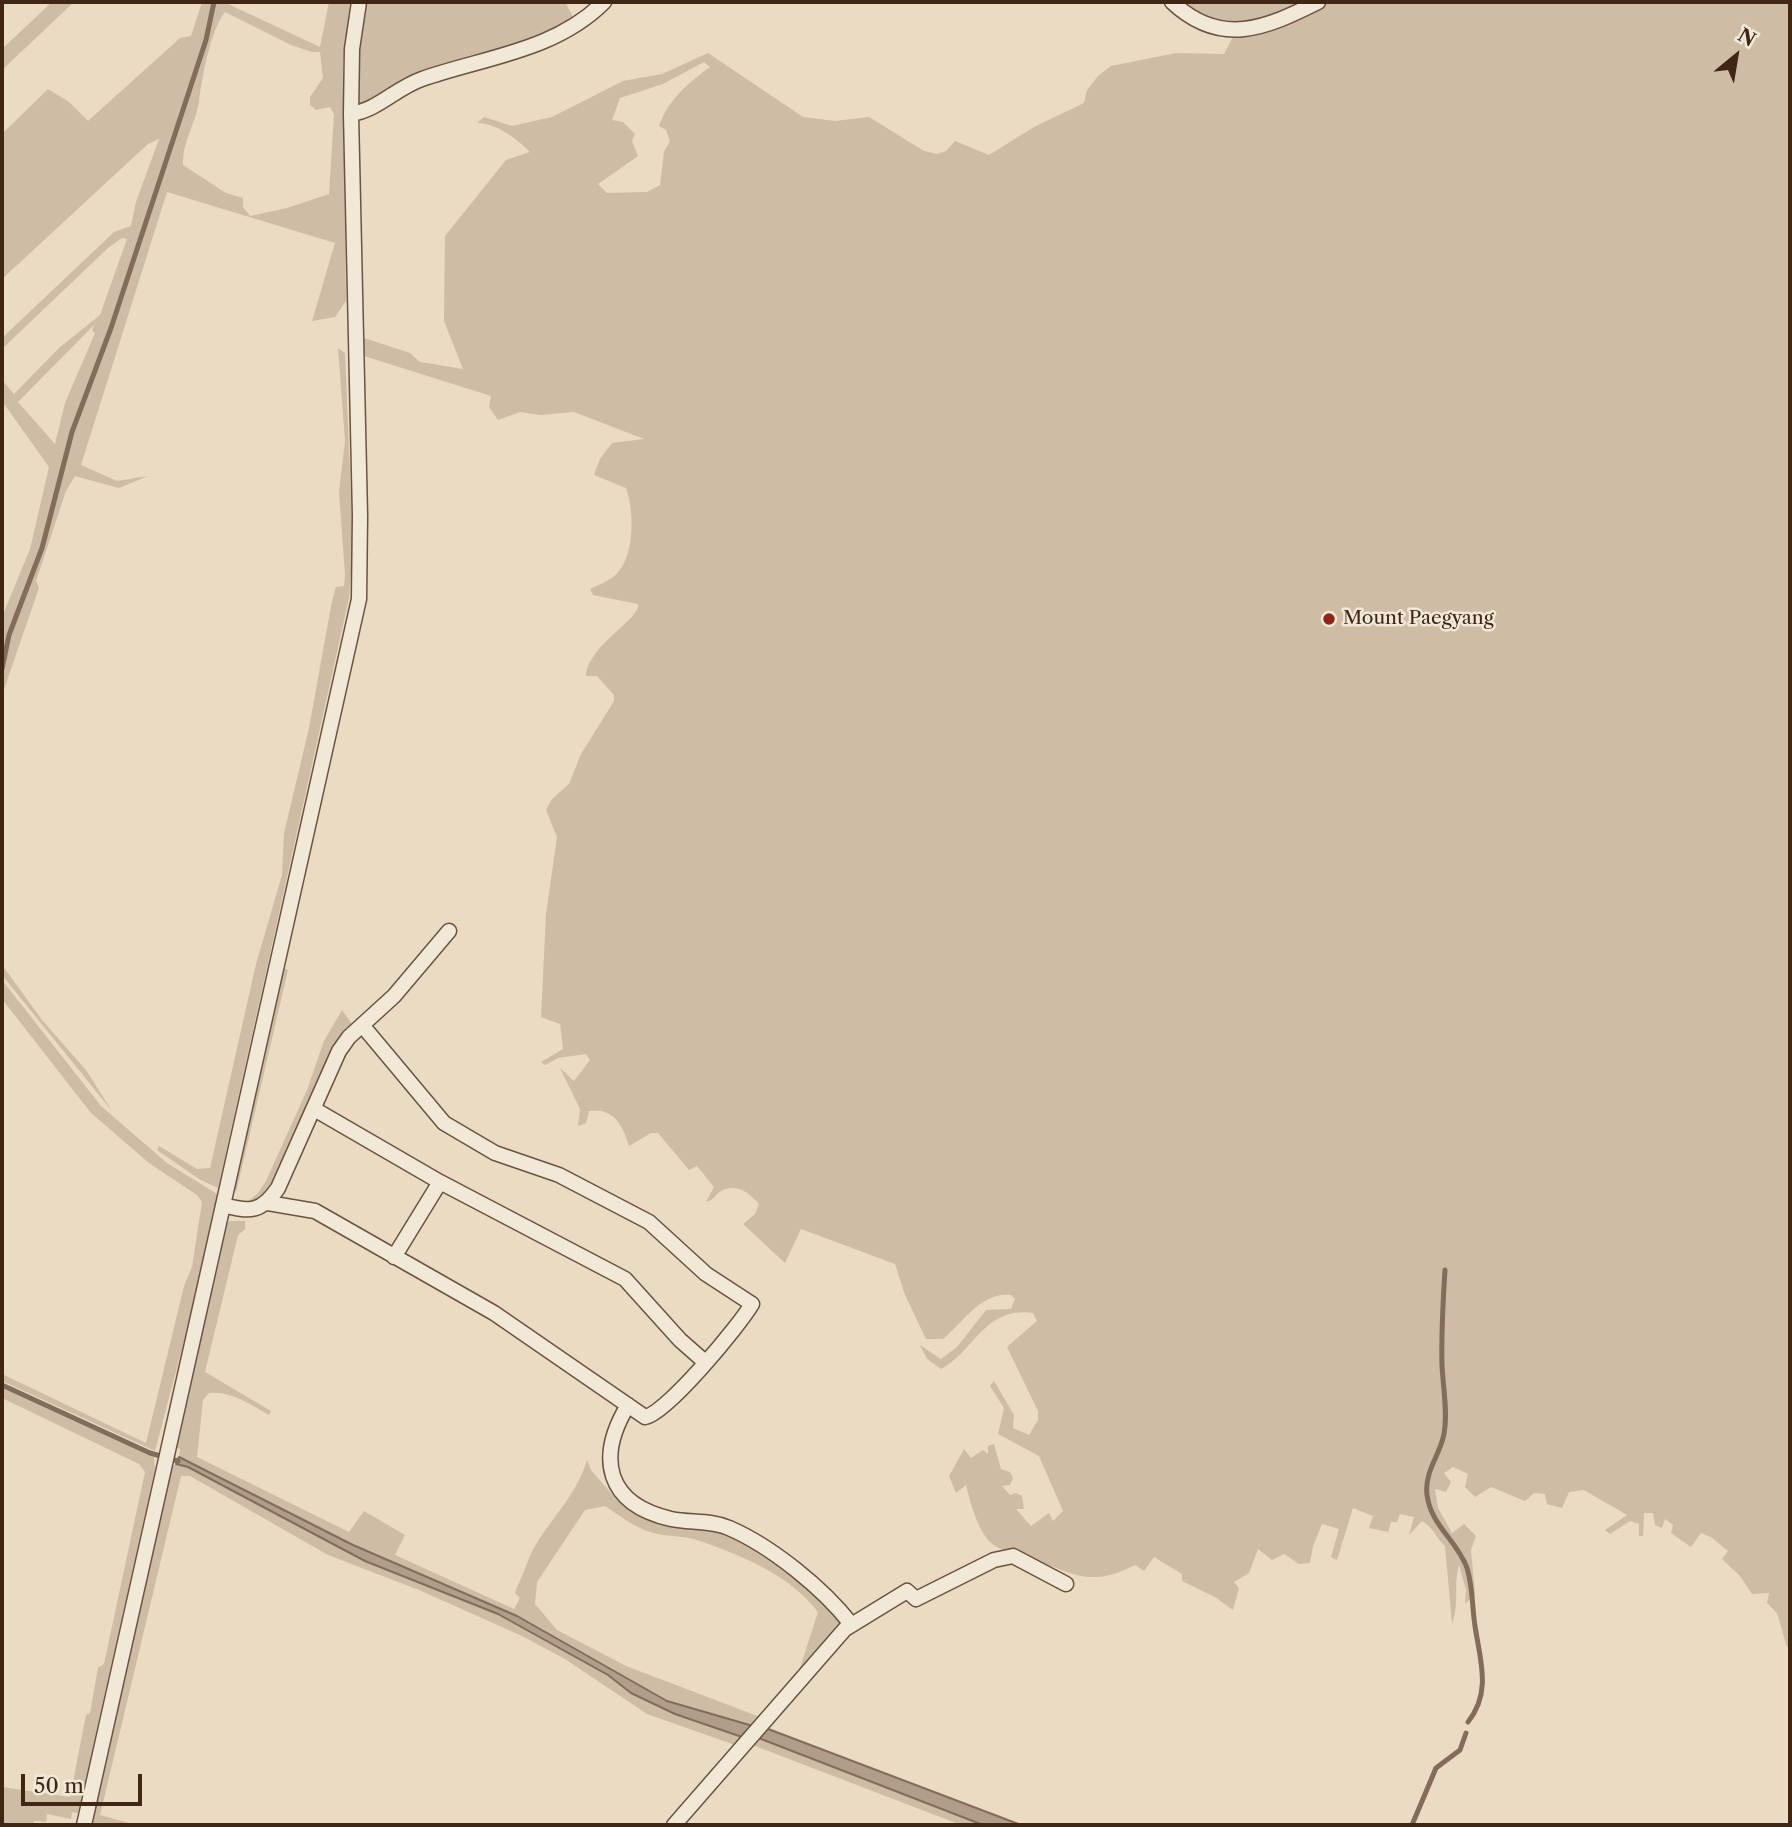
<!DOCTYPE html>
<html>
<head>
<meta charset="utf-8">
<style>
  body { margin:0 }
  #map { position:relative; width:1792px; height:1827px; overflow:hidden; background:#ebdbc3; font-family:"Libre Caslon Text",serif }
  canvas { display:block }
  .frame { position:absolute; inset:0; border:4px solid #3f2615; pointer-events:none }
  .north { position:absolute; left:1701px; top:21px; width:70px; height:70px; -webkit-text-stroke:5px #f2e8d8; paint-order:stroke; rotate:30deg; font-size:19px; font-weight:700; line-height:28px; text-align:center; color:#3f2615 }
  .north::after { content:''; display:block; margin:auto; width:24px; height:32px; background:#3f2615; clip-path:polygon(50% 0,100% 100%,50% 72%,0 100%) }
  .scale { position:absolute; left:21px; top:1774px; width:121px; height:32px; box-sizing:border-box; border:4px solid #3f2615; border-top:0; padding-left:9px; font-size:21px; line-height:24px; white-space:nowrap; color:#3f2615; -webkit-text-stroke:5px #f2e8d8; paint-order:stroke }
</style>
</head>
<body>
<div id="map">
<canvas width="1792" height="1827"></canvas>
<div class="frame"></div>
<div class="north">N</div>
<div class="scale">50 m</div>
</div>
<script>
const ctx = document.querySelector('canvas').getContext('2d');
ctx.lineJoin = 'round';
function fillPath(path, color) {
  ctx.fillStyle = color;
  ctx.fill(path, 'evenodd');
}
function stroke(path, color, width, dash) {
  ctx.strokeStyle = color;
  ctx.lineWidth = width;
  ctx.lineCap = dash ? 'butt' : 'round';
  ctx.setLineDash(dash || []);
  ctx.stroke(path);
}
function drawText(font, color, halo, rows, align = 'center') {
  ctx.font = font + ' "Libre Caslon Text",serif';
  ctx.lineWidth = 5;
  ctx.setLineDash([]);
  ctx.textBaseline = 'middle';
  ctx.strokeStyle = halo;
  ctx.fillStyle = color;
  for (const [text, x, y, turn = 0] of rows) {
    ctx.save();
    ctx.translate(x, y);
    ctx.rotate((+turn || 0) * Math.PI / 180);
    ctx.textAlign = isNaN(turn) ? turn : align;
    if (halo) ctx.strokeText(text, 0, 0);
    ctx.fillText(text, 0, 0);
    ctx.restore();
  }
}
fillPath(new Path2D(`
  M 52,2 L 74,2 L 2,70 L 2,49 Z
  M 202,2 L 213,2 L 204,40 L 110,327 L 71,432 L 41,547 L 7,634 L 2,663 L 2,617 L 30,549 L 49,467 L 2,401 L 2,380 L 14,394 L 59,348 L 100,315 L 127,239 L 122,238 L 108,248 L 2,349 L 2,338 L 114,232 L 131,226 L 136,202 L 159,139 L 148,144 L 2,279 L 2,134 L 48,89 L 69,102 L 88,121 L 180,38 L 191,36 ZM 95,324 L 92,330 L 95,333 L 65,403 L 55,444 L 18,402 Z
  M 216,2 L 228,2 L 228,4 L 320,47 L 329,2 L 350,2 L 343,63 L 346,301 L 335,317 L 312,321 L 335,243 L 167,192 L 81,465 L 117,481 L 148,476 L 119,488 L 75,476 L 66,491 L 36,581 L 39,588 L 2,695 L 2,675 L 10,635 L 43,548 L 73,432 L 112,328 L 207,40 ZM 225,12 L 291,45 L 312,52 L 320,52 L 323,78 L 310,97 L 310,105 L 316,110 L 330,107 L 334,114 L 329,194 L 287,208 L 250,216 L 243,207 L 243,198 L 226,193 L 183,165 C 182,142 196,123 199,101 C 202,78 210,31 225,12 Z
  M 365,2 L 565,2 L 574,19 L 549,33 L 355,107 L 358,44 Z
  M 1178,2 L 1309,2 L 1246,27 L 1210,22 Z
  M 1325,2 L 1790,2 L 1790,1645 L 1787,1647 L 1777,1613 L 1767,1603 L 1769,1593 L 1752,1594 L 1740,1576 L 1722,1559 L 1728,1551 L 1711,1537 L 1701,1533 L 1691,1547 L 1671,1533 L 1673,1525 L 1665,1519 L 1662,1528 L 1655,1525 L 1653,1513 L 1644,1513 L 1643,1536 L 1639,1536 L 1639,1524 L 1630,1521 L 1610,1534 L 1605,1530 L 1627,1515 L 1584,1490 L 1569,1492 L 1562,1508 L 1547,1504 L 1545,1494 L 1534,1493 L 1525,1501 L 1491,1487 L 1475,1497 L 1465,1487 L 1468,1474 L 1453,1467 L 1444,1473 L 1451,1482 L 1446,1492 L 1435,1489 L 1438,1508 L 1452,1533 L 1464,1524 L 1476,1536 L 1471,1550 L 1475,1594 L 1465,1604 L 1466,1590 L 1459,1565 C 1453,1586 1460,1601 1452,1624 L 1445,1546 C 1436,1538 1433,1527 1422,1521 L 1409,1535 L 1414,1517 L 1400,1514 L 1397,1522 L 1391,1522 L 1388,1532 L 1369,1528 L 1373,1516 L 1353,1508 L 1337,1560 L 1331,1557 L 1339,1529 L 1322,1524 L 1313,1546 L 1310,1563 L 1299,1564 L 1284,1554 L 1272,1560 L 1258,1549 L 1249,1573 L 1234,1582 L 1239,1588 L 1233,1610 L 1215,1597 L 1182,1581 L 1182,1574 L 1154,1557 L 1144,1571 L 1135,1565 C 1084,1592 1065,1567 1017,1554 C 1007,1551 996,1549 988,1540 C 976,1525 971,1504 966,1485 L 956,1493 L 949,1476 L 964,1449 L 971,1458 L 983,1450 L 988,1454 L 988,1446 L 994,1444 L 1001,1469 L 1010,1472 L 1013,1478 L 1010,1485 L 1002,1486 L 1010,1495 L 1016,1493 L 1022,1496 L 1024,1509 L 1016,1509 L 1031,1526 L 1049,1513 L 1053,1521 L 1063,1511 L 1039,1456 L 998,1434 L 1004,1408 L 990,1386 L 994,1381 L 1014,1415 L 1013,1428 L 1029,1435 L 1038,1420 L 1038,1411 L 1007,1347 L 1037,1321 L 1033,1313 C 984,1306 974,1352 941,1369 L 927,1359 L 920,1345 L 941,1359 L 957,1347 L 986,1310 L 1011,1309 L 1015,1299 L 1011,1295 C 982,1291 963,1322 943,1339 L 926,1339 L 905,1295 L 895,1264 L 801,1229 L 785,1263 L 743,1224 L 755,1214 L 759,1204 C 749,1193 737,1183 721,1191 C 714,1195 715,1200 706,1202 L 714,1187 L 697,1166 L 689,1170 L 658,1133 L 651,1133 L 629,1146 C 623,1125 613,1107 589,1111 L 586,1123 L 578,1126 L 580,1109 L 560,1068 L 574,1081 L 590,1060 L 586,1054 L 558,1058 L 545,1065 L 541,1062 L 563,1049 L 560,1024 L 541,1017 L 546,914 L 557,837 L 546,810 L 552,799 L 569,784 L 581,754 L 614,701 L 614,695 L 597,676 L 586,676 C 588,645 641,619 638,604 L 593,595 L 590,589 C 601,584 612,580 619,571 C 635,552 634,509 626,488 L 594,475 L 600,459 L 612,443 L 644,439 L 574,412 L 541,415 L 520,412 L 498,420 L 489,407 L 491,396 L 361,355 L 361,337 L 410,353 L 420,362 L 463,369 L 444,321 L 445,236 L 506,160 L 530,152 C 518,139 494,122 477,123 L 484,117 L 512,126 L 552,117 L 623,81 L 662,74 L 708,53 L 803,117 L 835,121 L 869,117 L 924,151 L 937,154 L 946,151 L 955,141 L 989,155 L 1034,127 L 1084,103 L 1087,90 L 1098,76 L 1111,66 L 1176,53 L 1224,54 L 1235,33 ZM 704,62 L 710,67 C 688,83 668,100 659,126 L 666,130 L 670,141 L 664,152 L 660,185 L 647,192 L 607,193 L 598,184 L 638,156 L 632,141 L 635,134 L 623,122 L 612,120 L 620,98 L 663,84 Z
  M 338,348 L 345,353 L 353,547 L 349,598 L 218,1188 L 199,1179 L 157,1150 L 159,1146 L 197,1169 L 210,1168 L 256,964 L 282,875 L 284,833 L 309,728 L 332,601 L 336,587 L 344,586 L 345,575 L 339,492 L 345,441 Z
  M 2,965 L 42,1020 L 86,1070 L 112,1111 L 2,975 Z
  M 281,967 L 288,970 L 236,1193 L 234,1182 Z
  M 2,980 L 101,1106 L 167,1163 L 222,1197 L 155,1451 L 2,1381 L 2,1374 L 146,1443 L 184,1286 L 192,1267 L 202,1202 L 197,1195 L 149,1163 L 91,1113 L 2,999 Z
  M 342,1010 L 354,1027 L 302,1120 L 270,1188 L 258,1202 L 246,1203 L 258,1193 L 266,1181 L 307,1090 L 324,1041 Z
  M 230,1221 L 245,1221 L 245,1229 L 238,1235 L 205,1372 L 271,1411 L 269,1415 C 250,1404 231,1391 209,1393 L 203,1400 L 197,1457 L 349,1532 L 364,1511 L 405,1535 L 395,1555 L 514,1609 L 520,1598 L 515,1593 L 517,1587 C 524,1574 528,1558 535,1546 C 553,1516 577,1494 587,1460 L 591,1470 L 618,1501 L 643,1515 L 727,1531 L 772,1559 L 831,1609 L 842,1623 L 799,1671 L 818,1612 C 789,1574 742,1556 700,1541 C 681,1534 660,1538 642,1529 C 629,1523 617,1514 605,1506 L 585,1510 L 537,1582 L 535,1604 L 557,1630 L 626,1666 L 760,1717 L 753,1726 L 667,1701 L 517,1616 L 353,1545 L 179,1457 L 180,1449 L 173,1446 L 224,1225 Z
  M 2,1387 L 154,1457 L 155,1469 L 78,1813 L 72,1812 L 71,1819 L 47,1814 L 46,1822 L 34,1821 L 33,1825 L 2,1825 L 2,1787 L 70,1797 L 86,1715 L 90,1713 L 98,1668 L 104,1664 L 145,1472 L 139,1464 L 2,1398 Z
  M 176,1464 L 188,1467 L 365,1561 L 498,1614 L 608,1675 L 631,1693 L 675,1714 L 742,1737 L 735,1745 L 647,1714 L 565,1659 L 522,1636 L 419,1590 L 328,1555 L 190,1476 L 181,1476 L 100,1815 L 137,1825 L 87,1825 L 167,1469 Z
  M 756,1737 L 983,1825 L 961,1825 L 750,1744 Z`), '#cebca5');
const water = new Path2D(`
  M 179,1457 L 353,1545 L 517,1616 L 667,1701 L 753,1726 L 742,1737 L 675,1714 L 631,1693 L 608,1675 L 498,1614 L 365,1561 L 188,1467 L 176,1464 Z
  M 763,1727 L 1021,1825 L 983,1825 L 756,1737 Z`);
fillPath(water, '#b19d88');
stroke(water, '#836d5a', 2);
stroke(new Path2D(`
  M 2,669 L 9,635 L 42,548 L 72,432 L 111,328 L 206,40 L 214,2
  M 1445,1270 C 1443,1302 1441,1333 1442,1365 C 1443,1387 1448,1413 1444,1434 C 1440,1455 1424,1472 1427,1495 C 1431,1526 1457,1540 1467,1568 C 1473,1587 1472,1607 1475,1626 C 1480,1660 1492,1692 1468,1722
  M 2,1385 L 150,1453 L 178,1461
  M 1412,1825 L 1436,1768 L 1460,1750 L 1466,1733`), '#836d5a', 5);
const street = new Path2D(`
  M 1172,2 C 1221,48 1266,28 1318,2
  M 351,114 C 378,110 396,88 422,79 C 485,57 555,51 604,2
  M 314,1109 L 440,1182 L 625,1279 L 680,1340 L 705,1362
  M 268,1203 L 315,1211 L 494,1313 L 645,1417 C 667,1413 739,1326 752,1304 L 706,1274 L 649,1222 L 559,1175 L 495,1153 L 444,1123 L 362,1025
  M 223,1205 C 250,1212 261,1213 278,1188 L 339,1051 L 349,1037 L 394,996 L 449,931
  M 394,1257 L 440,1182
  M 628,1405 C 596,1458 606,1504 671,1519 C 690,1523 711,1520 729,1528 C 771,1546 823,1588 851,1624
  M 84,1825 L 359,599 L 360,516 L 351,114 L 352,49 L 359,2
  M 674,1825 L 845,1629 L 907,1591 L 916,1599 L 994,1560 L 1013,1556 L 1066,1584`);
stroke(street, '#6a5340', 17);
stroke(street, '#f2e8d8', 14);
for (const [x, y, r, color] of [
  [1329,619,7,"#8f2418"]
]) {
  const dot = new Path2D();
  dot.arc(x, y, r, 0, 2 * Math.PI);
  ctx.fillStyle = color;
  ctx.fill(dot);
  stroke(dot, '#f2e8d8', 2.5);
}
drawText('19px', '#3f2615', '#f2e8d8', [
  ["Mount Paegyang",1343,619]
], 'left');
</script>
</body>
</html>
